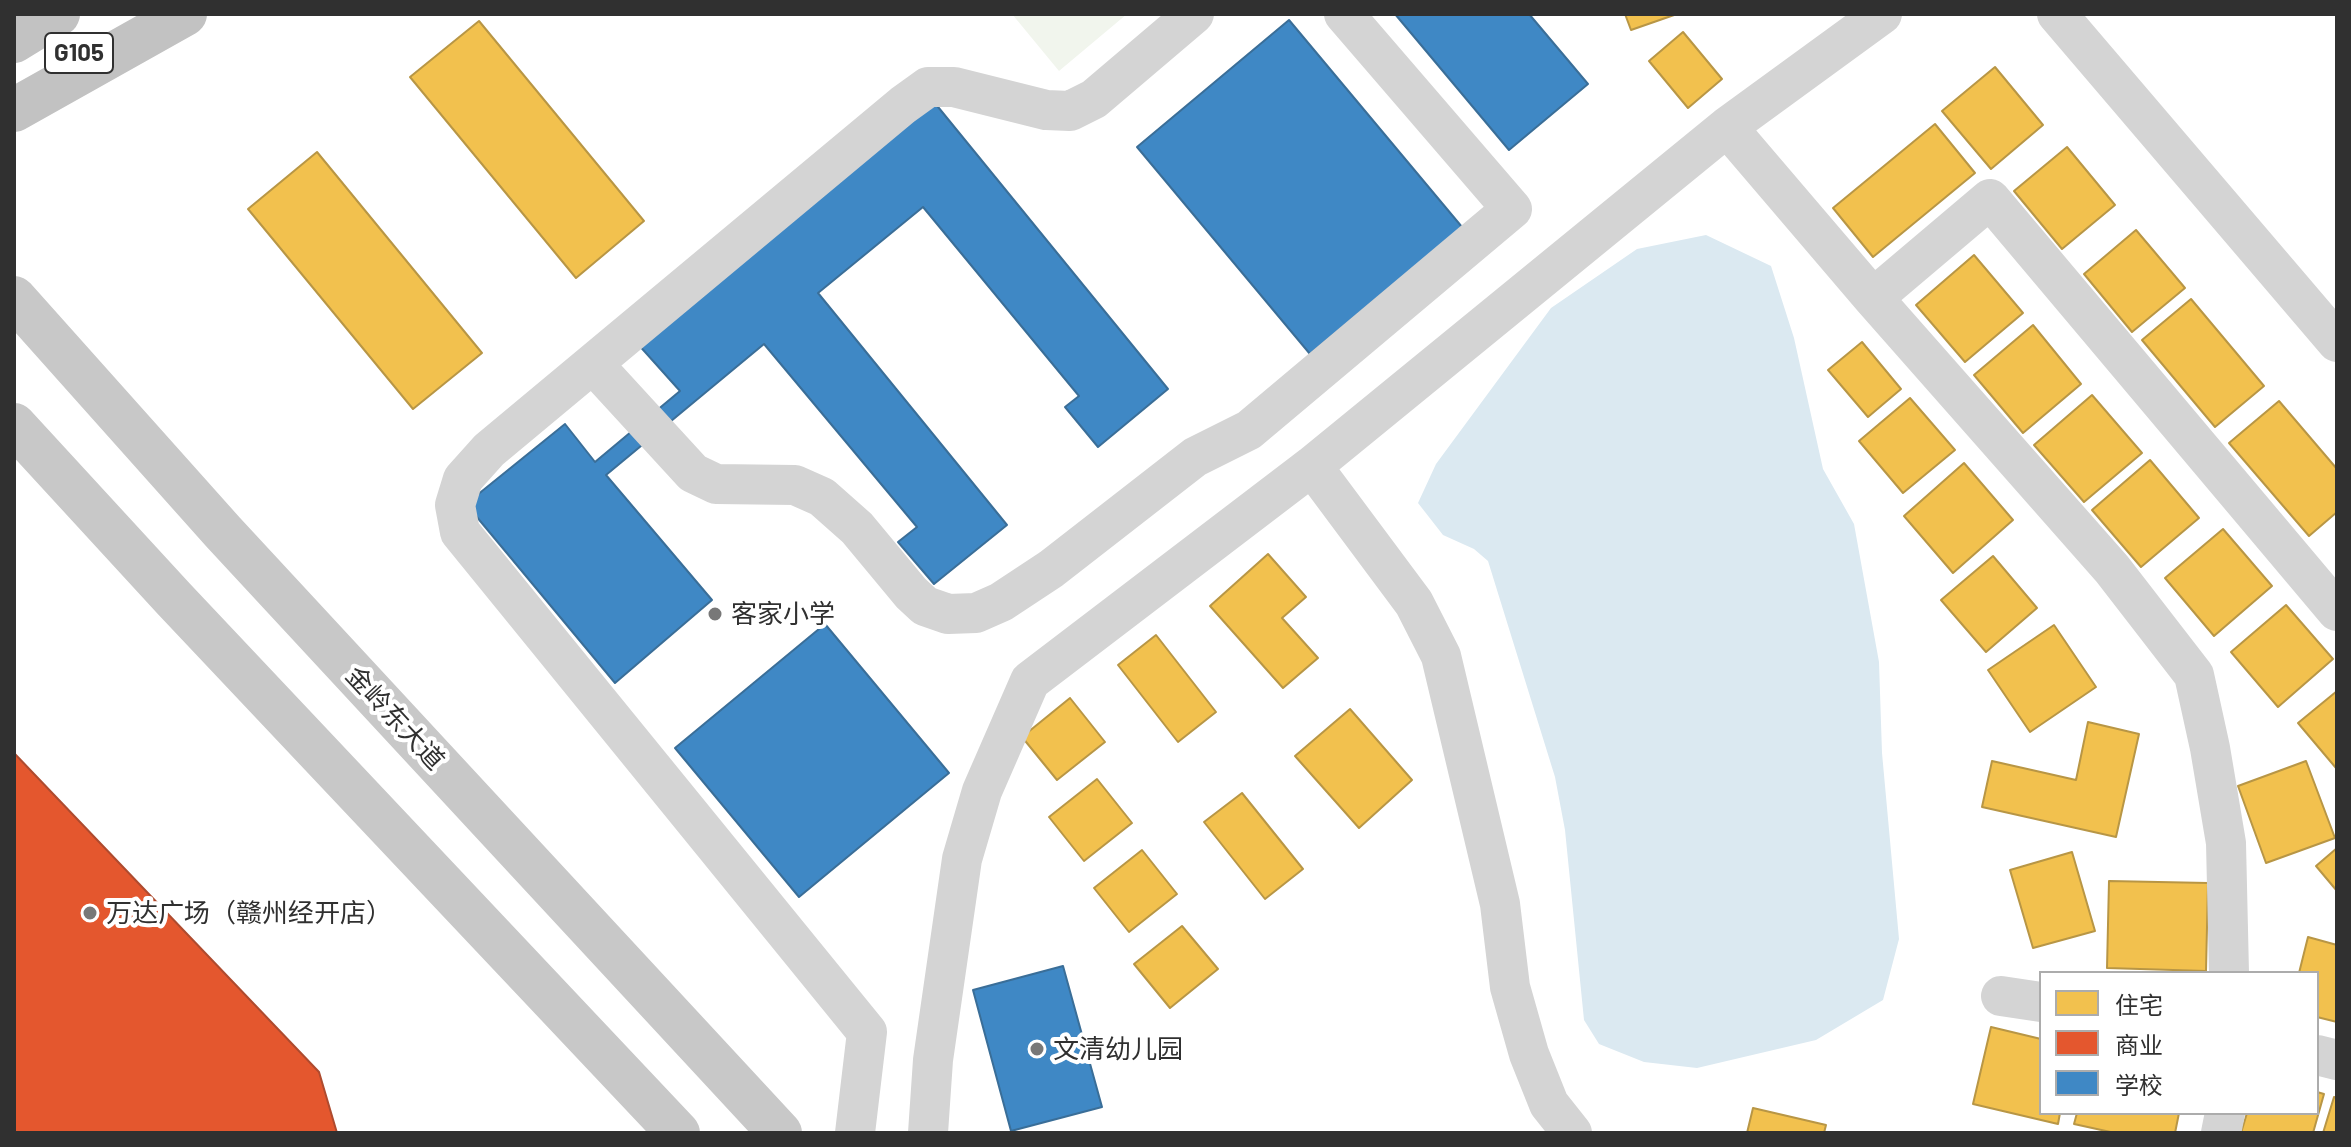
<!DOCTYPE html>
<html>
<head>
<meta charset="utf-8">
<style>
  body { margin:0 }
  #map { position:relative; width:2351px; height:1147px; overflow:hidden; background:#fff; font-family:Barlow,"Noto Sans SC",sans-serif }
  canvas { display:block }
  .frame { position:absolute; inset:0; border:16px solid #303030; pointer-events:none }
  .legend { position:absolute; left:2039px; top:971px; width:280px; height:144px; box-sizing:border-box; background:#fff; border:2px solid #acacac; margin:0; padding:10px 14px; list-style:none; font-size:24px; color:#303030 }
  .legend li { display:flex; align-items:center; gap:16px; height:40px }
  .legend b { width:40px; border:2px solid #acacac }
</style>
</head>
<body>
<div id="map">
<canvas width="2351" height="1147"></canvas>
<div class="frame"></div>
<ul class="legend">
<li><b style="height:22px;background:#f2c14e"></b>住宅</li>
<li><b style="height:22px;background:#e4572e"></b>商业</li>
<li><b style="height:22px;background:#3f88c5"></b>学校</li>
</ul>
</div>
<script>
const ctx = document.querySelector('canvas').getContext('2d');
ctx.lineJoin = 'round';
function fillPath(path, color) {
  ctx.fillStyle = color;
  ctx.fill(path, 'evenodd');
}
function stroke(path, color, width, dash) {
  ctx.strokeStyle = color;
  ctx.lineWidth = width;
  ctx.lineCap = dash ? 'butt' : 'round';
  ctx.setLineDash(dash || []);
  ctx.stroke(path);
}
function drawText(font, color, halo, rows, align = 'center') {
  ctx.font = font + ' Barlow,"Noto Sans SC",sans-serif';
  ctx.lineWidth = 8;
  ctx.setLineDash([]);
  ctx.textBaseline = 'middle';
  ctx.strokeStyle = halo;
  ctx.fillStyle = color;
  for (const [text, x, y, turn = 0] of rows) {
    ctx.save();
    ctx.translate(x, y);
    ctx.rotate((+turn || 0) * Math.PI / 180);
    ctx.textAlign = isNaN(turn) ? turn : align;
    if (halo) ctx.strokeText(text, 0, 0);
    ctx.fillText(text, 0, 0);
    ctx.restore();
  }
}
fillPath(new Path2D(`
  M 1012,14 L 1127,14 L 1059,71 Z`), '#f1f5ed');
fillPath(new Path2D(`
  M 1706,235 L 1771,266 L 1794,338 L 1823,469 L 1854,524 L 1879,662 L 1882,753 L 1899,939 L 1883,1000 L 1816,1040 L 1697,1068 L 1644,1062 L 1599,1044 L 1584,1020 L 1565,830 L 1555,777 L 1488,561 L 1474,549 L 1443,535 L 1418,503 L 1436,464 L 1551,308 L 1637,249 Z`), '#dbe9f1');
const homes = new Path2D(`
  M 1625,14 L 1677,14 L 1631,30 Z
  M 479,21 L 644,221 L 576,278 L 410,77 Z
  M 1683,32 L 1722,79 L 1688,108 L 1649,61 Z
  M 1995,67 L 2043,125 L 1991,169 L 1942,111 Z
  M 1935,124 L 1975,173 L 1873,257 L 1833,208 Z
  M 2067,147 L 2115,205 L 2062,249 L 2014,191 Z
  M 317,152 L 482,353 L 413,409 L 248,209 Z
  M 2136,230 L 2185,288 L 2132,332 L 2084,274 Z
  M 1974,255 L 2023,313 L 1965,362 L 1916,305 Z
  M 2191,299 L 2264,386 L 2215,427 L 2142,340 Z
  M 2033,325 L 2081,384 L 2023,433 L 1974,375 Z
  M 1862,342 L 1901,389 L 1868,417 L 1828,370 Z
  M 2092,395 L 2142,453 L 2084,502 L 2034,445 Z
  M 1910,398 L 1955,450 L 1903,493 L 1859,441 Z
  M 2279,401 L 2337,469 L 2337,512 L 2309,536 L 2229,443 Z
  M 2150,460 L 2199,518 L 2141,567 L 2092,510 Z
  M 1964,463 L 2013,520 L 1953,573 L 1904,516 Z
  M 2223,529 L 2272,586 L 2214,636 L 2165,578 Z
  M 1268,554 L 1306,597 L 1282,618 L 1318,658 L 1283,688 L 1210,606 Z
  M 1993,556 L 2037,608 L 1986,652 L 1941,600 Z
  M 2286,605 L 2333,659 L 2278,707 L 2231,652 Z
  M 2054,625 L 2096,687 L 2030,732 L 1988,670 Z
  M 1156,635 L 1216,712 L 1178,742 L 1118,665 Z
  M 2337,691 L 2337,767 L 2336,768 L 2298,723 Z
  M 1070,698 L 1105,742 L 1057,780 L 1022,737 Z
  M 1350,709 L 1412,780 L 1359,828 L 1295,756 Z
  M 2088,722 L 2139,734 L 2116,837 L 1982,807 L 1992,761 L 2076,780 Z
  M 2306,761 L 2335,838 L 2266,863 L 2238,786 Z
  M 1097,779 L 1132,823 L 1084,861 L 1049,817 Z
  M 1242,793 L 1303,869 L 1265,899 L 1204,822 Z
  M 2337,848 L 2337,891 L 2316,866 Z
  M 1142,850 L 1177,894 L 1129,932 L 1094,888 Z
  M 2072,852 L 2095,931 L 2033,948 L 2010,870 Z
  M 2109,881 L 2208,883 L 2206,971 L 2107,968 Z
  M 1182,926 L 1218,969 L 1170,1008 L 1134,964 Z
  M 2308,937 L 2337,945 L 2337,1022 L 2317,1017 L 2317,973 L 2299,973 Z
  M 1991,1027 L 2041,1039 L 2041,1113 L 2060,1113 L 2058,1124 L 1973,1104 Z
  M 2317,1092 L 2324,1094 L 2313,1133 L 2241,1133 L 2247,1113 L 2317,1113 Z
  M 2334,1097 L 2337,1098 L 2337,1133 L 2323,1133 Z
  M 1753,1108 L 1826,1125 L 1824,1133 L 1747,1133 Z
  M 2077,1113 L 2179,1113 L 2175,1133 L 2115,1133 L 2074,1124 Z`);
fillPath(homes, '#f2c14e');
stroke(homes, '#b89645', 2);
const shops = new Path2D(`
  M 14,753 L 319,1072 L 337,1133 L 14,1133 Z`);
fillPath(shops, '#e4572e');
stroke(shops, '#ae4b2f', 2);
const schools = new Path2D(`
  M 1395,14 L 1529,14 L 1588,84 L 1509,150 Z
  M 1289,20 L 1462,227 L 1310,354 L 1137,147 Z
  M 934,102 L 1168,389 L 1098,447 L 1065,407 L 1079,396 L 923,207 L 818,293 L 1007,525 L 934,584 L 898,542 L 917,527 L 764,344 L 606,475 L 712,600 L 615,683 L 466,504 L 565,424 L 595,462 L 680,391 L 637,343 Z
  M 825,624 L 949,773 L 799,897 L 675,748 Z
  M 1063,966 L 1102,1107 L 1011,1131 L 973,990 Z`);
fillPath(schools, '#3f88c5');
stroke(schools, '#3a6e98', 2);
stroke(new Path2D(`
  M 2057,14 L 2337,342
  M 1727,127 L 1873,298 L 2112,569 L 2194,675 L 2210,748 L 2226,843 L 2229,973
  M 1873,298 L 1990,199 L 2337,611
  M 593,364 L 693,473 L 716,484 L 795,485 L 822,497 L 857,528 L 911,593 L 925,606 L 948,614 L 976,613 L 1001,602 L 1051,569 L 1195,457 L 1249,430 L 1512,209 L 1344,14
  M 1312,466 L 1414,603 L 1441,656 L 1500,904 L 1510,987 L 1529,1054 L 1549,1104 L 1572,1133
  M 2001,996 L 2041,1002
  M 2317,1055 L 2337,1060
  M 855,1133 L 867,1032 L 460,532 L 455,505 L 463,479 L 489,450 L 903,105 L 928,87 L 954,87 L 1046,110 L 1070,111 L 1094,99 L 1194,14
  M 928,1133 L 933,1060 L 962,859 L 982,791 L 1030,681 L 1312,466 L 1727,127 L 1882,14
  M 2221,1133 L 2225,1113`), '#d4d4d4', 40);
stroke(new Path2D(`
  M 14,298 L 223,532 L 780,1133
  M 14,425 L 174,599 L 678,1133`), '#c8c8c8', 44);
stroke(new Path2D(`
  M 14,41 L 58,14
  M 14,110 L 185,14`), '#c2c2c2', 44);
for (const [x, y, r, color] of [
  [715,614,8,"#787878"],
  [90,913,8,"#787878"],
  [1037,1049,8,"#787878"]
]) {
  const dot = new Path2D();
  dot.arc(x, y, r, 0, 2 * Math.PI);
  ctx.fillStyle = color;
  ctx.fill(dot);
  stroke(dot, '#fff', 3);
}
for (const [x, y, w] of [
  [79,53,68]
]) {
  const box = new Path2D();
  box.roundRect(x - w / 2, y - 20, w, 40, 6);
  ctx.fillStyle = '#fff';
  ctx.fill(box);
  stroke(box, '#303030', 2);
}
drawText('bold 24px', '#303030', null, [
  ["G105",79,53]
]);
drawText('26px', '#303030', '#fff', [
  ["客家小学",731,614],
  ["万达广场（赣州经开店）",106,913],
  ["文清幼儿园",1053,1049]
], 'left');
drawText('26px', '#303030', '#fff', [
  ["金岭东大道",395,718,47]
]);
</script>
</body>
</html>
